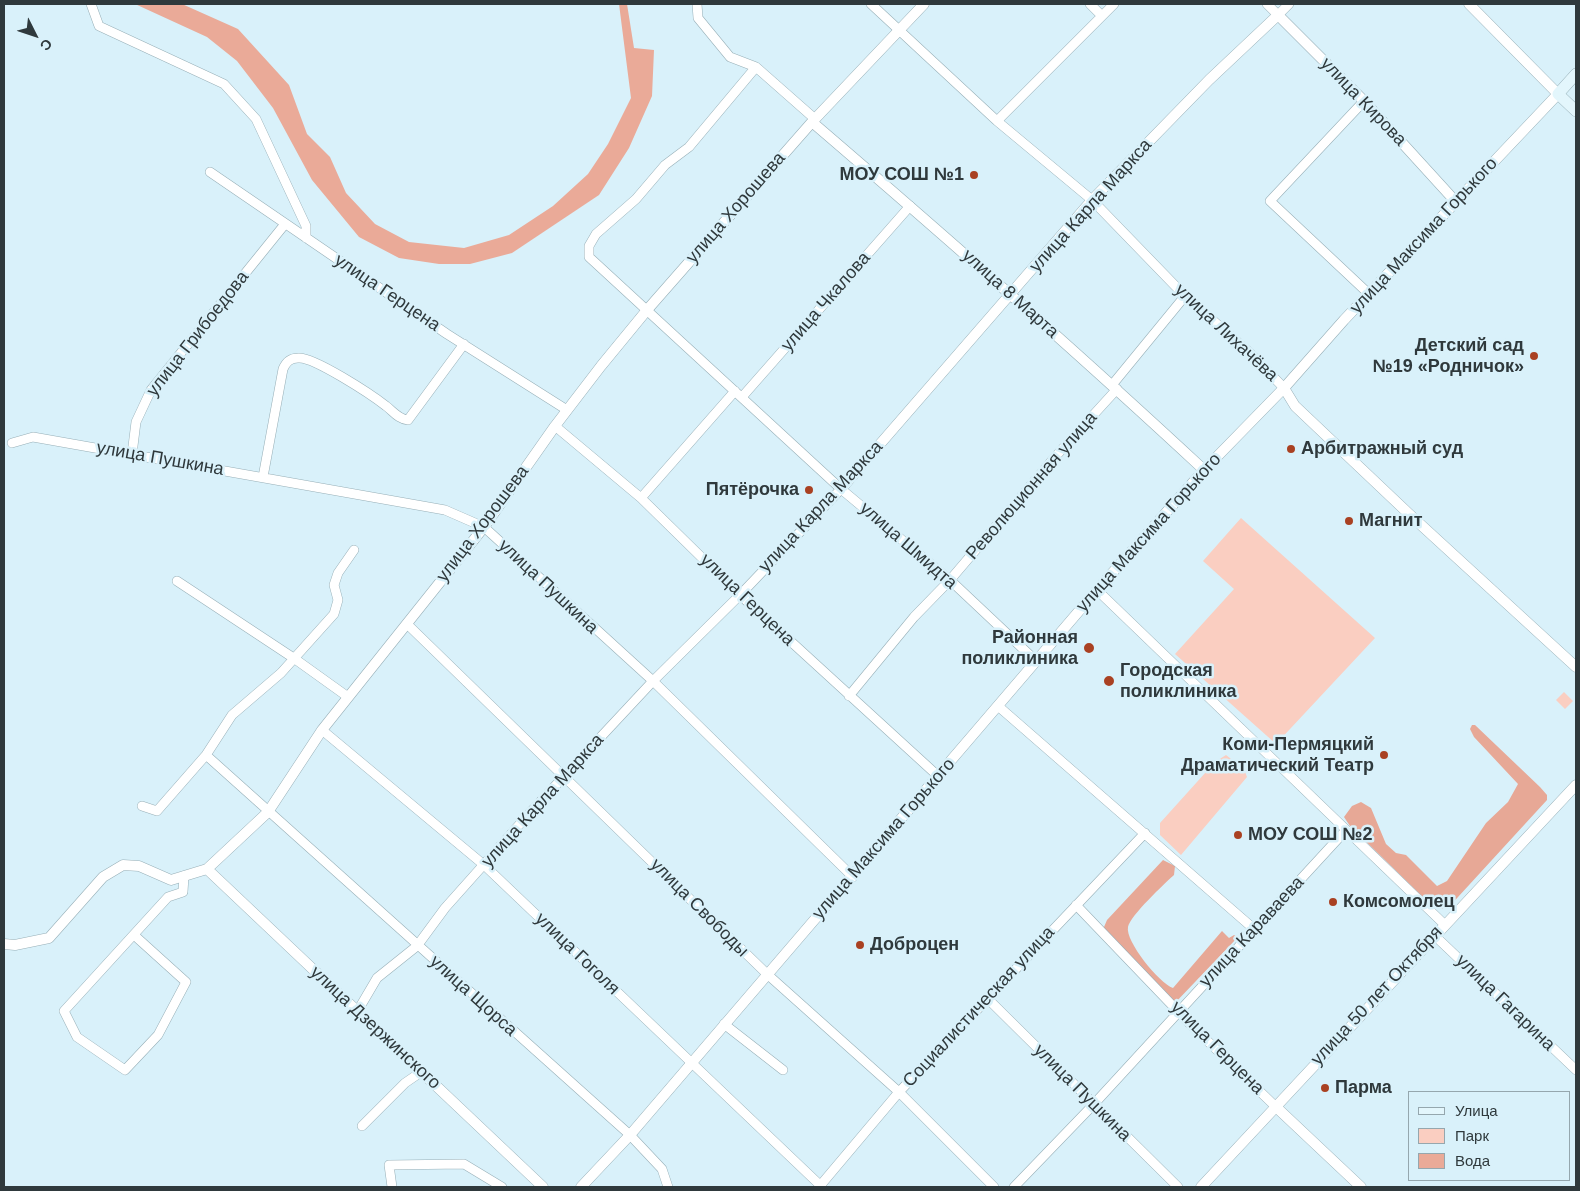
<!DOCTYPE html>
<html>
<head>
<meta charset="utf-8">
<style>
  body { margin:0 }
  #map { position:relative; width:1580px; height:1191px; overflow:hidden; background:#d9f1fa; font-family:Arial,sans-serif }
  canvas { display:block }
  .frame { position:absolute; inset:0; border:5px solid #2f393c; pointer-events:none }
  .legend { position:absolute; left:1408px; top:1091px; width:162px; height:90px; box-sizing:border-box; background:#d9f1fa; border:1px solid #95a7ae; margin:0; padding:6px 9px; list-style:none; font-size:15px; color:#2f393c }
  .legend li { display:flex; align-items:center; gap:10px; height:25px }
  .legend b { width:25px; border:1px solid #95a7ae }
  .north { position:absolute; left:10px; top:10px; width:50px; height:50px; -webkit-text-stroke:4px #d9f1fa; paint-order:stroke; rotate:131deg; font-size:14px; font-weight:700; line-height:20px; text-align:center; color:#2f393c }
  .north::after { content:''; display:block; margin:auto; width:18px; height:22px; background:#2f393c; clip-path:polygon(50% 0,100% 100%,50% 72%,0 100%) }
</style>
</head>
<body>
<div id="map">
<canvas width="1580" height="1191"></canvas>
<div class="frame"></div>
<ul class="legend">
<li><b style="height:6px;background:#e3f6fc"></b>Улица</li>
<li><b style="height:14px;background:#facec1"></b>Парк</li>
<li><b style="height:14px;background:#eaaa98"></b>Вода</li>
</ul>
<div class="north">С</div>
</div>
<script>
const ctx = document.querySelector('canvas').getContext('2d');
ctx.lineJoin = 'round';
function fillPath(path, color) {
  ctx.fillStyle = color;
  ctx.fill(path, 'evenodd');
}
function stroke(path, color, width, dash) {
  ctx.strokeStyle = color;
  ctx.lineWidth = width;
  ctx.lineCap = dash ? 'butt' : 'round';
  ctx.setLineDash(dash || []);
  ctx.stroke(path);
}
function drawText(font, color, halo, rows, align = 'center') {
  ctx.font = font + ' Arial,sans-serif';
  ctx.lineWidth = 5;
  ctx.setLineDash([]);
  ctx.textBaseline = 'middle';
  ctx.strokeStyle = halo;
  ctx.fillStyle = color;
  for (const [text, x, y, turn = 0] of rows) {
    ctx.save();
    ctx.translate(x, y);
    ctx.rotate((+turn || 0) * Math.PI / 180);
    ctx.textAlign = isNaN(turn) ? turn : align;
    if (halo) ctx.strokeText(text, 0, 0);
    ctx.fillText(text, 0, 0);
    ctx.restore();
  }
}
fillPath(new Path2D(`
  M 1241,518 L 1375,638 L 1276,744 L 1175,654 L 1234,589 L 1203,561 Z
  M 1564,692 L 1573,701 L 1565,709 L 1556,700 Z
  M 1226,755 L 1244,769 L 1247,777 L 1181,855 L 1160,835 L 1160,823 L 1215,762 Z`), '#facec1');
fillPath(new Path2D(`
  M 1472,725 L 1475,725 L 1540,787 L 1547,795 L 1547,800 L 1447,909 L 1440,909 L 1432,906 L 1350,826 L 1344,817 L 1352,806 L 1361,802 L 1371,808 L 1386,844 L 1396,853 L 1406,855 L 1437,886 L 1447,881 L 1486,823 L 1508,802 L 1518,784 L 1474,737 L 1470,729 Z
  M 1163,860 L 1175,866 L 1174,875 C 1165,883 1130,916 1128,927 C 1125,941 1159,983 1173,988 L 1222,931 L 1229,938 L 1234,935 L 1238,937 L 1174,1004 L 1105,934 L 1104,927 L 1107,920 Z`), '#e7a896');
fillPath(new Path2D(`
  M 135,4 L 182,4 L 238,29 L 289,85 L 307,134 L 330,157 L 346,193 L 375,224 L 409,242 L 464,248 L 509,235 L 553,206 L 588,174 L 608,144 L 631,98 L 619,4 L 627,4 L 634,48 L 654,50 L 652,96 L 629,148 L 599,195 L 512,253 L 470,264 L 439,264 L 399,258 L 359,237 L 312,180 L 273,108 L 237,61 L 207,37 Z`), '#eaaa98');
const minor = new Path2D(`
  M 91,4 L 99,26 L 224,84 L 256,119 L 306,226 L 306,238
  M 697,4 L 698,18 L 730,57 L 756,67 L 815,119
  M 871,4 L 997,121 L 1092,200 L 1185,296 L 1250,353 L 1284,388
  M 1090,4 L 1102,16
  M 1267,4 L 1278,15 L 1289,4
  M 756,67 L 689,147 L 665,165 L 636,199 L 596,234 L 589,246 L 589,257 L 841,489 L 950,580 L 1036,661
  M 1364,101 L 1270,201 L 1369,294
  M 997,121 L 1114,4
  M 210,172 L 447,334 L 567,410
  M 1112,385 L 1185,296
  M 742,397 L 910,206
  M 555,426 L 641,498 L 740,595 L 938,776
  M 12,443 L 33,437 L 445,510 L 484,527 L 653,681 L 853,877
  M 132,454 L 136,422 L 151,390 L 285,224
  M 263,477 L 283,369 C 286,362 290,358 298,358 C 313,356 372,395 386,406 C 393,411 398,419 408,420 L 464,344
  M 641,498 L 735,391
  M 177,581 L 295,659 L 348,697
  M 1097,590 L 1444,924
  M 407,624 L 767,974 L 899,1092 L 994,1187
  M 849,696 L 914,617 L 950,580 L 1055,457 L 1117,389
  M 998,706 L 1254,929
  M 322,730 L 484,865 L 822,1187
  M 206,755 L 630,1135 L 662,1169 L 668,1187
  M 142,806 L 157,811 L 206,755 L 232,715 L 281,673 L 334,614 L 338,600 L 334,585 L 338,573 L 354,550
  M 1076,905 L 1193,1027 L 1275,1106
  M 134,935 L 186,982 L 158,1035 L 125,1070 L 77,1037 L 64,1011 L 168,897 L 183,892 L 184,876
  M 1434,935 L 1576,1070
  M 987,998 L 1178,1187
  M 357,1012 L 377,978 L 417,946 L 445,908 L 527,816 L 653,681 L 740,595 L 841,489
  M 724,1024 L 783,1070
  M 362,1126 L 405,1083 L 421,1072
  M 392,1187 L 389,1165 L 464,1164 L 502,1187
  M 819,1187 L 899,1092 L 1145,833
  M 1014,1187 L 1094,1104 L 1346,830`);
const tertiary = new Path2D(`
  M 812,122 C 945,236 1076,351 1204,470
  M 1284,388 L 1295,406 L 1408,513 L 1576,667
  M 841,489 L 1092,200 L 1209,80 L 1278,15 L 1364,101 L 1456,202
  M 207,869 L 543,1187
  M 4,944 L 15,945 L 49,938 L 103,877 L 123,865 L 139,866 L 171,880 L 207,869 L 268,812 L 322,730 L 484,527 L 555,426 L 601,366 L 647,310 L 812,122 L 924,4
  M 1275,1106 L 1361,1187
  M 581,1187 L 630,1135 L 1097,590 L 1204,470 L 1284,388 L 1344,320 L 1558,94 L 1469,4
  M 1201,1187 L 1576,785`);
const secondary = new Path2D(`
  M 1576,74 L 1558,94 L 1576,111`);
stroke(minor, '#97afb7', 10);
stroke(tertiary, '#97afb7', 11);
stroke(secondary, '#97afb7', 12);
stroke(minor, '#fff', 9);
stroke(tertiary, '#fff', 10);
stroke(secondary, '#e3f6fc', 11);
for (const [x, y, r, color] of [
  [974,175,5,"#a94122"],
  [1534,356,5,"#a94122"],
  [1291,449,5,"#a94122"],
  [809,490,5,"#a94122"],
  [1349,521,5,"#a94122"],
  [1089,648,6,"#a94122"],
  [1109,681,6,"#a94122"],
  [1384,755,5,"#a94122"],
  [1238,835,5,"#a94122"],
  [1333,902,5,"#a94122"],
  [860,945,5,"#a94122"],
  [1325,1088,5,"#a94122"]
]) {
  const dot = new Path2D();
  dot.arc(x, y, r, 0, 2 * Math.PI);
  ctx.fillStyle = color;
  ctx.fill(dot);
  stroke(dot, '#d9f1fa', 2);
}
drawText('18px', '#2f393c', '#d9f1fa', [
  ["улица Кирова",1363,102,46],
  ["улица Карла Маркса",1091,206,-48],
  ["улица Хорошева",736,208,-49],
  ["улица Максима Горького",1424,236,-47],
  ["улица Герцена",387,293,34],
  ["улица 8 Марта",1010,294,42],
  ["улица Чкалова",826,302,-49],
  ["улица Лихачёва",1226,333,43],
  ["улица Грибоедова",198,334,-52],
  ["улица Пушкина",160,459,10],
  ["Революционная улица",1032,486,-49],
  ["улица Карла Маркса",821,507,-47],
  ["улица Хорошева",483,524,-53],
  ["улица Максима Горького",1149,533,-48],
  ["улица Шмидта",908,546,41],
  ["улица Пушкина",548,587,43],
  ["улица Герцена",747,600,44],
  ["улица Карла Маркса",543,801,-48],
  ["улица Максима Горького",884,839,-49],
  ["улица Свободы",699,908,45],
  ["улица Караваева",1252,932,-47],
  ["улица Гоголя",577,954,44],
  ["улица Щорса",473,996,42],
  ["улица 50 лет Октября",1377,996,-47],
  ["улица Гагарина",1505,1003,44],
  ["Социалистическая улица",979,1007,-47],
  ["улица Дзержинского",375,1028,43],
  ["улица Герцена",1217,1048,45],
  ["улица Пушкина",1082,1093,45]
]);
drawText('bold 18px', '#2f393c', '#d9f1fa', [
  ["МОУ СОШ №1",964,175,"right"],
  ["Детский сад",1524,346,"right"],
  ["№19 «Родничок»",1524,367,"right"],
  ["Арбитражный суд",1301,449],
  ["Пятёрочка",799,490,"right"],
  ["Магнит",1359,521],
  ["Районная",1078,638,"right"],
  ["поликлиника",1078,659,"right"],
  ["Городская",1120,671],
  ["поликлиника",1120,692],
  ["Коми-Пермяцкий",1374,745,"right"],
  ["Драматический Театр",1374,766,"right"],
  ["МОУ СОШ №2",1248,835],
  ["Комсомолец",1343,902],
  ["Доброцен",870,945],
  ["Парма",1335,1088]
], 'left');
</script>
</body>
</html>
